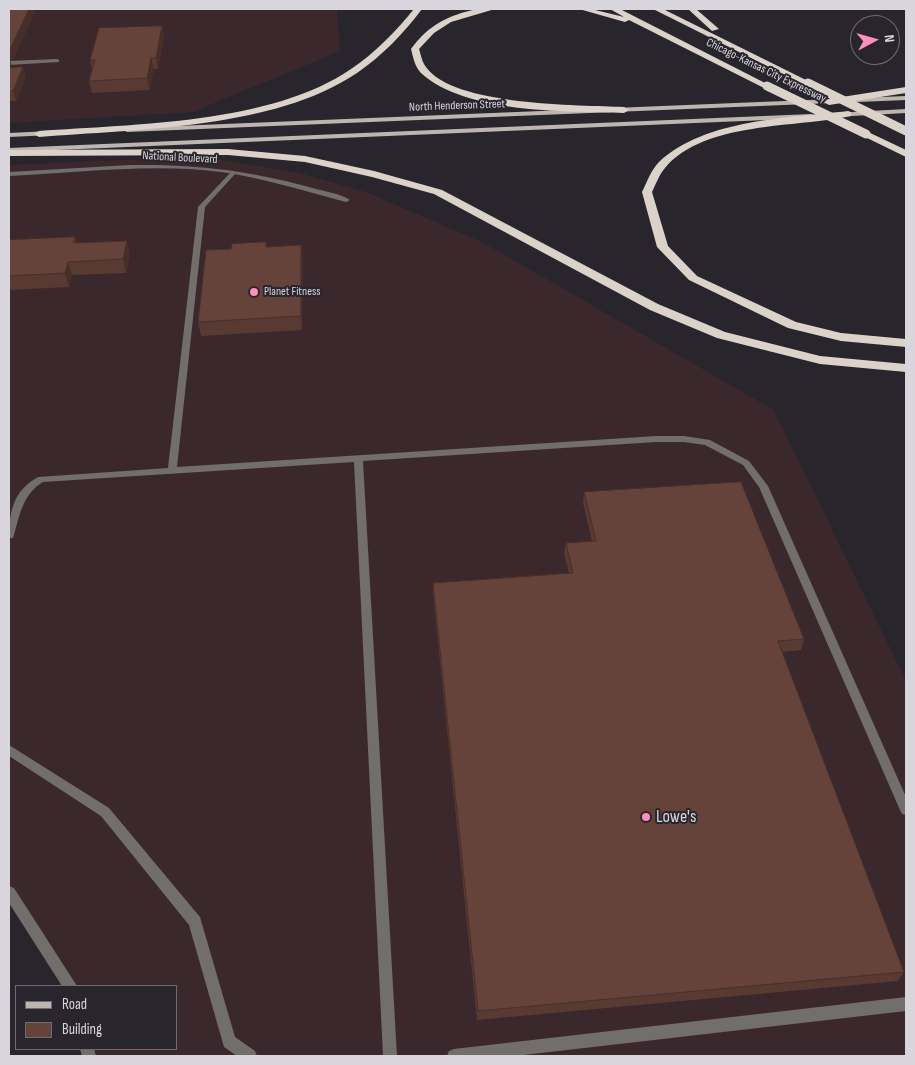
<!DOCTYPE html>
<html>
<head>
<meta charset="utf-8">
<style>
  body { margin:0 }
  #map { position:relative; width:915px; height:1065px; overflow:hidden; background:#28252d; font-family:"Sofia Sans Condensed",sans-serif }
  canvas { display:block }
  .frame { position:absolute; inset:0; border:10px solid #d8d6dc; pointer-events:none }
  .legend { position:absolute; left:15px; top:985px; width:162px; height:65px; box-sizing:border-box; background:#28252d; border:1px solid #6e6c73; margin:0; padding:6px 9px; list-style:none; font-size:15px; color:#d8d6dc }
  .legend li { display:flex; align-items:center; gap:10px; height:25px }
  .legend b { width:25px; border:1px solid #6e6c73 }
  .north { position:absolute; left:850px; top:15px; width:50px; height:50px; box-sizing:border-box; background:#28252d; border:1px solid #6e6c73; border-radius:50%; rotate:84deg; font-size:14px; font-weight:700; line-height:20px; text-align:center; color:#d8d6dc }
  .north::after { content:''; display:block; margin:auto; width:18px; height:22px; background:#fe8ebe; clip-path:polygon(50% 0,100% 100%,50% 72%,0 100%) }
</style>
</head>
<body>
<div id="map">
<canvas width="915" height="1065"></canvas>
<div class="frame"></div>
<ul class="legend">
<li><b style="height:6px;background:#bdb6af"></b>Road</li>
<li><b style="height:14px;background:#66433a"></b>Building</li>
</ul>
<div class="north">N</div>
</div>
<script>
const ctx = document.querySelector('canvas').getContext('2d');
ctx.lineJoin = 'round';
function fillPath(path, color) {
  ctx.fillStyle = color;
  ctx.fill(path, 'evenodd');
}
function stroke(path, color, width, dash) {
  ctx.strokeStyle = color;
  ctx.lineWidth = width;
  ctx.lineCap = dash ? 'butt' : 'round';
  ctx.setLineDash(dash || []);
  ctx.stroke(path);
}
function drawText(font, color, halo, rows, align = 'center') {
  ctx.font = font + ' "Sofia Sans Condensed",sans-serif';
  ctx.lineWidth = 4;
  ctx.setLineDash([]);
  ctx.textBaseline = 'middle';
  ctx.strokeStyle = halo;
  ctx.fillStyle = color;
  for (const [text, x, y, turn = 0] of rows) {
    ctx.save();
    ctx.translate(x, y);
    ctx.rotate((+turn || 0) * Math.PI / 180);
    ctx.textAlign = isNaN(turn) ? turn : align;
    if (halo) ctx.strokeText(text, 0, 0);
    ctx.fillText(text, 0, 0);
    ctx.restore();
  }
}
fillPath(new Path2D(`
  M 9,9 L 337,9 L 340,51 L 193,112 L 9,123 Z
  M 167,158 L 223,160 L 300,173 L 366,192 L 482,242 L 774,410 L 906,681 L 906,1056 L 89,1056 L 87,1049 L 176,1049 L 176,986 L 70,986 L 9,892 L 9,165 Z`), '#3b282d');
fillPath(new Path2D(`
  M 233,171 L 236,173 L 235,174 L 205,207 L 177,467 L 656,436 L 684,436 L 710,440 L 749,461 L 768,486 L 906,797 L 906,815 L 902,814 L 900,810 L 759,487 L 743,465 L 705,445 L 684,442 L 656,442 L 363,461 L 397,1056 L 383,1056 L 354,462 L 43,482 C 23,494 20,514 14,535 L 13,538 L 9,538 C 9,512 13,491 38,477 L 168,468 L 198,207 L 231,172 Z
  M 9,745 L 109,808 L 200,917 L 235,1037 L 255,1051 L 257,1056 L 237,1056 L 224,1047 L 189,925 L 101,816 L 9,756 Z
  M 906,997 L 906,1011 L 515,1056 L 447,1056 L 449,1051 L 454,1049 Z`), '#716e6b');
fillPath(new Path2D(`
  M 57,59 L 59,60 L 59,62 L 9,65 L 9,61 Z
  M 130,165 C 194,164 247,170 309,187 C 322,191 339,193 350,200 L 346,202 C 304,191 264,178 221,172 C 150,163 79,173 9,176 L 9,172 Z`), '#716e6b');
fillPath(new Path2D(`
  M 9,886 L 14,888 L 77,986 L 62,986 L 9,903 Z
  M 80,1049 L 94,1049 L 96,1056 L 82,1056 Z`), '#716e6b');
fillPath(new Path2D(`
  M 906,96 L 906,100 L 127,132 L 123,130 L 127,128 Z
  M 906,109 L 906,113 L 834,117 L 830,115 L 834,113 Z
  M 811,114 L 815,116 L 814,118 L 9,152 L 9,148 Z
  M 49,131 L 52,131 L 52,135 L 9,137 L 9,133 Z`), '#bdb6af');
fillPath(new Path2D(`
  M 414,9 L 422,9 C 404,33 382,56 357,73 C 274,129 137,129 39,137 L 34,134 L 39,131 C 134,124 271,124 351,69 C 375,53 396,31 414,9 Z
  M 477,9 L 495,9 L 451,22 L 434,33 L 419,49 C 421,55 422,62 426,67 C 453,106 579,105 624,107 L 629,110 L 624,113 C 566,111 466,114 421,73 C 415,67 413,57 411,49 C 428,25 449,15 477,9 Z
  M 579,9 L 591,9 L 624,17 L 610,9 L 620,9 L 771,86 L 764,88 L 629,20 L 625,22 Z
  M 653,9 L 663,9 L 812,83 L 805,85 Z
  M 688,9 L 696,9 L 719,29 L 712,31 Z
  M 906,87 L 906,93 L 829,105 L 824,102 L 829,99 Z
  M 848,111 L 851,112 L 851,116 C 797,128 704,121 665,168 C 659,175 656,184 652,192 L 668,246 L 697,276 L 796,322 L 841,333 L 906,339 L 906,347 L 841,341 L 788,328 L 689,280 L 657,247 L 642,192 C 647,182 651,170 659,162 C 705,119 789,118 848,111 Z
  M 866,131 L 906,150 L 906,157 L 863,136 L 863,132 Z
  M 228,149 L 305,156 L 374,171 L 442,190 L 658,304 L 725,332 L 820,356 L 906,364 L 906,372 L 820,364 L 717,338 L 650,310 L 434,194 L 372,177 L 305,162 L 228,155 L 9,156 L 9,150 Z`), '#dbd2ca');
stroke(new Path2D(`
  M 808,83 L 906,131
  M 767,86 L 866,134`), '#dbd2ca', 9);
fillPath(new Path2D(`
  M 9,9 L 36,9 L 13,59 L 9,60 L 12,67 L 23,67 L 26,77 L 16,101 L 9,101 Z
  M 162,26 L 164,37 L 158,69 L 154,69 L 149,90 L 92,93 L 89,81 L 92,70 L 90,60 Z
  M 75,237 L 76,243 L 130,254 L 126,273 L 72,275 L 69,287 L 9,290 L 9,240 Z
  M 301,245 L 303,259 L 302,330 L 201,336 L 198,322 L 267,247 Z
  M 584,492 L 804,639 L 801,650 L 782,652 L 904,972 L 898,981 L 477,1020 L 433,594 L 433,583 L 569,573 L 564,554 L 566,543 L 592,541 L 583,503 Z`), '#583a32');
fillPath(new Path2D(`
  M 29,9 L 36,9 L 13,59 L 9,60 L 9,50 Z
  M 162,26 L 164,37 L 158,69 L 156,58 Z
  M 151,58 L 154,69 L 149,90 L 147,78 Z
  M 10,60 L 12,70 L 9,75 L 9,62 Z
  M 23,67 L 26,77 L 16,101 L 13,91 Z
  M 127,241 L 130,254 L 126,273 L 123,259 Z
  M 301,245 L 303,259 L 302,330 L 301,316 Z
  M 68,262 L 72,275 L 69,287 L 65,273 Z`), '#472f29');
const building = new Path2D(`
  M 9,9 L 29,9 L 10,49 L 9,50 Z
  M 162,26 L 156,58 L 151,58 L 147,78 L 89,81 L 95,60 L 90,60 L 99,28 Z
  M 23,67 L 13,91 L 9,91 L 9,68 Z
  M 75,237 L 73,243 L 127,241 L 123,259 L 68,262 L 65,273 L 9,276 L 9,240 Z
  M 266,242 L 266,247 L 301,245 L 301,316 L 198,322 L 206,250 L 231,249 L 232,244 Z
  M 741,482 L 804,639 L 778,641 L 904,972 L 478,1011 L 433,583 L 573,573 L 566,543 L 596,541 L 584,492 Z`);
fillPath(building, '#66433a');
stroke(building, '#472f29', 1);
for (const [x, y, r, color] of [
  [254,292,5,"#fe8ebe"],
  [646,817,5,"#fe8ebe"]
]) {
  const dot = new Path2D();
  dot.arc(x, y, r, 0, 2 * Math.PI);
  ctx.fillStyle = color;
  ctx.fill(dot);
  stroke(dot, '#28252d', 2);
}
drawText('12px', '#d8d6dc', '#28252d', [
  ["Chicago-Kansas City Expressway",766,71,26],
  ["North Henderson Street",457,106,-2],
  ["National Boulevard",180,158,3]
]);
drawText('12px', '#d8d6dc', '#28252d', [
  ["Planet Fitness",264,292]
], 'left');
drawText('18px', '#d8d6dc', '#28252d', [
  ["Lowe's",656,817]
], 'left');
</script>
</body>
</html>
